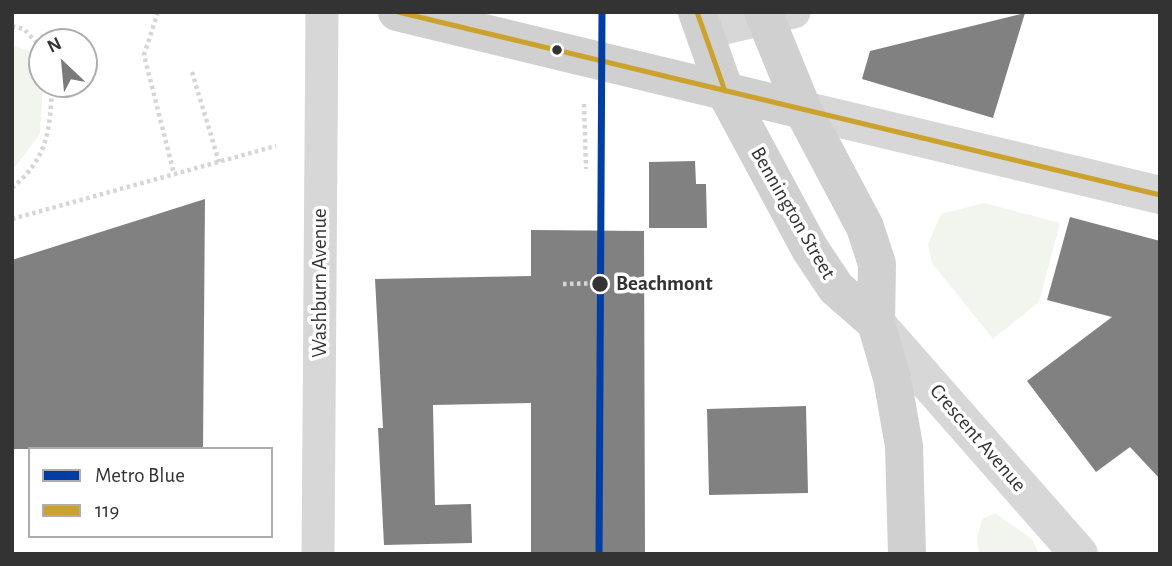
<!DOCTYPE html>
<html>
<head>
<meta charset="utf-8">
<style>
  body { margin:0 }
  #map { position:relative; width:1172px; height:566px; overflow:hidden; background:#fff; font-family:"Alegreya Sans",sans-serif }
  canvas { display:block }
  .frame { position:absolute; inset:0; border:14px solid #333; pointer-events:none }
  .legend { position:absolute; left:28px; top:447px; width:245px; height:91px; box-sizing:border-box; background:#fff; border:2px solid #adadad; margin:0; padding:9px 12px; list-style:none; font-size:21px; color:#333 }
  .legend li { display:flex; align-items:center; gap:14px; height:35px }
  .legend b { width:35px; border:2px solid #adadad }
  .north { position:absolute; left:28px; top:28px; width:70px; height:70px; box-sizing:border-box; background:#fff; border:2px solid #adadad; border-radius:50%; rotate:334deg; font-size:19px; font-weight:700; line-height:28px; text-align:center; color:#333 }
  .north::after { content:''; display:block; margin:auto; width:24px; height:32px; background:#7a7a7a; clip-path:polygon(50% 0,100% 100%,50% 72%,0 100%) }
</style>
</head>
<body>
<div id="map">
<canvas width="1172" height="566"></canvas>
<div class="frame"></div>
<ul class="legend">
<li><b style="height:9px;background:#003da5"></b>Metro Blue</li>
<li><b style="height:9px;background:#cca22e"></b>119</li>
</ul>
<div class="north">N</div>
</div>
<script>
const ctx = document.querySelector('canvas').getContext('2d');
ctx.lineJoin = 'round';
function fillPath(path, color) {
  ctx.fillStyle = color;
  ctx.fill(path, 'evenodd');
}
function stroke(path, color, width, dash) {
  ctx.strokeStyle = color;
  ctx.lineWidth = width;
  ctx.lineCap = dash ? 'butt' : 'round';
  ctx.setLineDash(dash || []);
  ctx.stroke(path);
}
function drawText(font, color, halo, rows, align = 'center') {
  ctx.font = font + ' "Alegreya Sans",sans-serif';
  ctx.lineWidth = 7;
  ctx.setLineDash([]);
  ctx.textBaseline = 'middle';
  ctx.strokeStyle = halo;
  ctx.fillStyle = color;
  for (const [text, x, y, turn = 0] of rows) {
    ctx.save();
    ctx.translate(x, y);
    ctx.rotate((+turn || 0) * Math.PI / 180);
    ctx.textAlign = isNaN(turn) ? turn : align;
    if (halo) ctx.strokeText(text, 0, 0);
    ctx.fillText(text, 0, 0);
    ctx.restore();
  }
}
fillPath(new Path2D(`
  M 12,45 L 29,51 L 43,84 L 40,134 L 12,171 Z
  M 984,203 L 1060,223 L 1039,302 L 993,339 L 932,263 L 928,244 L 941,214 Z
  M 995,513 L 1032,539 L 1039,554 L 979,554 L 977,538 L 982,519 Z`), '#f1f5ed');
fillPath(new Path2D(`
  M 1025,13 L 993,118 L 862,79 L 870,51 Z
  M 695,161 L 696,184 L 706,184 L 707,228 L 649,228 L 649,162 Z
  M 205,199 L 203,449 L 12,449 L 12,260 Z
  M 1070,217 L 1160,241 L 1160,479 L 1130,447 L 1096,472 L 1027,381 L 1112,317 L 1047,300 Z
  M 531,230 L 644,231 L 645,554 L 531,554 L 531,403 L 433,405 L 435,505 L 471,504 L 472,543 L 384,545 L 378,428 L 383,428 L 375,279 L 531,276 Z
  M 806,406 L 808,493 L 709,495 L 707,409 Z`), '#818181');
stroke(new Path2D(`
  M 158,12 L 144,55 L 174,174
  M 12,26 L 24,29 L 42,49
  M 192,72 L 219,162
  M 584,104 L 586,169
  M 12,188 C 49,157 50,129 52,84
  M 12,219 L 276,146
  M 563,284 L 604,283`), '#d6d6d6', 4.5, [3.5, 3.5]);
stroke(new Path2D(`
  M 703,33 L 794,12
  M 318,554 L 322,12`), '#d7d7d7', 33);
stroke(new Path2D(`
  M 803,110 L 1160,195
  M 876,323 L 1079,554`), '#d7d7d7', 38);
stroke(new Path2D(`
  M 397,12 L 803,110
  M 697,12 L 725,91 L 810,249 L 836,288 L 876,323
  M 763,12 L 803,110 L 865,227 L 877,264 L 876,323 L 892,378 L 904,446 L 907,554`), '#d0d0d0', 38);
stroke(new Path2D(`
  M 398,12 L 1160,195
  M 697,12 L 725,91`), '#cca22e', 5);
stroke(new Path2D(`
  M 599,554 L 602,12`), '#003da5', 7);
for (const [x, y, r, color] of [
  [557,50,6,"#333"],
  [600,284,9,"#333"]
]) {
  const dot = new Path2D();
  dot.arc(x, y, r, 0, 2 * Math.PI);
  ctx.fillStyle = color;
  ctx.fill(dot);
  stroke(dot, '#fff', 2.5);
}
drawText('21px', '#333', '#fff', [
  ["Bennington Street",793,213,60],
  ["Washburn Avenue",320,283,-90],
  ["Crescent Avenue",978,438,49]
]);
drawText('bold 21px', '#333', '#fff', [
  ["Beachmont",616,284]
], 'left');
</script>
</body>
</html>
